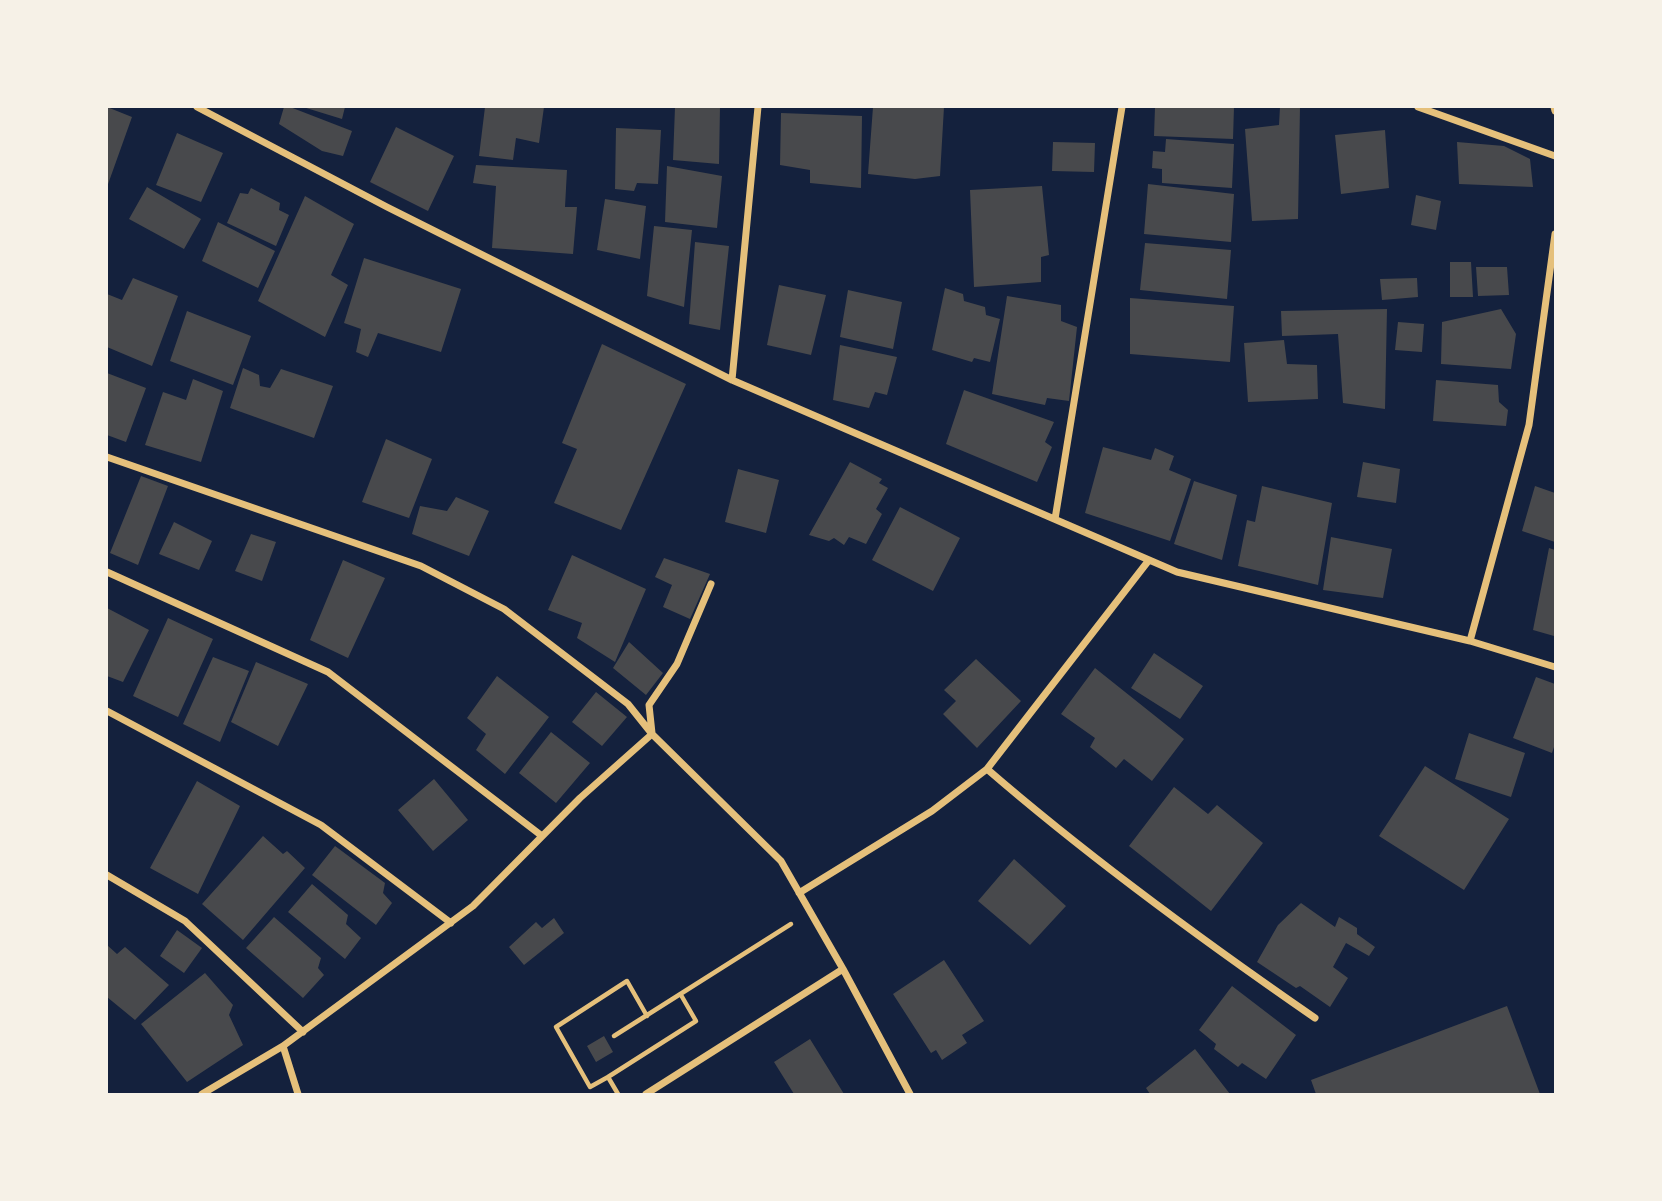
<!DOCTYPE html>
<html>
<head>
<meta charset="utf-8">
<style>
  body { margin:0 }
  #map { position:relative; width:1662px; height:1201px; overflow:hidden; background:#14213d; font-family:"DM Sans",sans-serif }
  canvas { display:block }
  .frame { position:absolute; inset:0; border:108px solid #f6f1e7; pointer-events:none }
</style>
</head>
<body>
<div id="map">
<canvas width="1662" height="1201"></canvas>
<div class="frame"></div>
</div>
<script>
const ctx = document.querySelector('canvas').getContext('2d');
ctx.lineJoin = 'round';
function fillPath(path, color) {
  ctx.fillStyle = color;
  ctx.fill(path, 'evenodd');
}
function stroke(path, color, width, dash) {
  ctx.strokeStyle = color;
  ctx.lineWidth = width;
  ctx.lineCap = dash ? 'butt' : 'round';
  ctx.setLineDash(dash || []);
  ctx.stroke(path);
}
fillPath(new Path2D(`
  M 107,107 L 132,117 L 107,187 Z
  M 284,107 L 290,107 L 352,131 L 343,156 L 322,151 L 279,124 Z
  M 303,107 L 345,107 L 342,119 Z
  M 485,107 L 544,107 L 539,143 L 516,138 L 513,160 L 479,156 Z
  M 675,107 L 720,107 L 719,164 L 673,160 Z
  M 873,107 L 944,107 L 940,176 L 915,179 L 868,174 Z
  M 1155,107 L 1234,107 L 1233,139 L 1154,136 Z
  M 1280,107 L 1300,107 L 1298,219 L 1252,221 L 1245,129 L 1279,125 Z
  M 781,113 L 862,116 L 861,188 L 810,183 L 810,170 L 780,165 Z
  M 396,127 L 454,156 L 428,211 L 370,182 Z
  M 616,128 L 661,130 L 658,184 L 637,183 L 634,191 L 615,189 Z
  M 1385,130 L 1389,188 L 1341,194 L 1335,135 Z
  M 177,133 L 223,153 L 201,202 L 156,185 Z
  M 1166,139 L 1234,144 L 1232,188 L 1162,183 L 1162,169 L 1152,168 L 1153,151 L 1165,152 Z
  M 1053,142 L 1095,143 L 1094,172 L 1052,171 Z
  M 1457,142 L 1504,146 L 1530,159 L 1533,187 L 1459,184 Z
  M 476,165 L 567,170 L 565,207 L 577,207 L 573,254 L 492,248 L 496,186 L 473,183 Z
  M 667,166 L 722,176 L 717,228 L 665,222 Z
  M 1148,184 L 1234,194 L 1231,242 L 1144,234 Z
  M 1042,186 L 1049,255 L 1041,257 L 1041,282 L 974,287 L 970,190 Z
  M 147,187 L 201,219 L 184,249 L 129,219 Z
  M 251,188 L 280,203 L 279,210 L 289,215 L 276,246 L 227,223 L 240,193 L 248,194 Z
  M 1416,195 L 1441,201 L 1436,230 L 1411,225 Z
  M 305,196 L 354,224 L 331,275 L 348,285 L 325,337 L 258,301 Z
  M 605,199 L 646,206 L 640,259 L 597,250 Z
  M 218,222 L 275,251 L 258,288 L 202,261 Z
  M 654,226 L 692,230 L 684,307 L 647,296 Z
  M 695,242 L 729,246 L 720,330 L 689,324 Z
  M 1145,243 L 1231,250 L 1227,299 L 1140,290 Z
  M 364,258 L 461,289 L 441,352 L 378,333 L 368,357 L 356,352 L 361,329 L 344,323 Z
  M 1450,262 L 1471,262 L 1473,297 L 1450,297 Z
  M 1476,267 L 1507,267 L 1509,295 L 1478,296 Z
  M 133,278 L 178,296 L 152,366 L 107,347 L 107,294 L 122,300 Z
  M 1417,278 L 1418,297 L 1382,300 L 1380,279 Z
  M 779,285 L 826,295 L 811,355 L 767,345 Z
  M 945,288 L 963,294 L 964,301 L 985,307 L 986,315 L 1000,319 L 990,362 L 974,358 L 972,362 L 932,350 Z
  M 848,290 L 902,302 L 893,349 L 840,337 Z
  M 1007,296 L 1061,305 L 1061,321 L 1077,327 L 1069,401 L 1047,398 L 1045,405 L 992,394 Z
  M 1130,298 L 1234,306 L 1230,362 L 1130,354 Z
  M 1387,309 L 1385,409 L 1343,403 L 1338,334 L 1282,336 L 1281,311 Z
  M 1501,309 L 1516,334 L 1511,369 L 1441,364 L 1442,322 Z
  M 187,311 L 251,336 L 233,385 L 170,361 Z
  M 1398,322 L 1424,324 L 1422,352 L 1395,350 Z
  M 1284,340 L 1287,364 L 1317,365 L 1318,399 L 1248,402 L 1244,343 Z
  M 602,344 L 686,384 L 621,530 L 554,503 L 577,449 L 562,443 Z
  M 840,345 L 897,357 L 887,395 L 875,392 L 869,408 L 833,400 Z
  M 243,368 L 259,375 L 260,386 L 270,388 L 281,369 L 333,386 L 314,438 L 230,408 Z
  M 107,373 L 146,388 L 126,442 L 107,435 Z
  M 193,379 L 223,391 L 201,462 L 145,445 L 163,392 L 186,400 Z
  M 1436,380 L 1498,385 L 1499,402 L 1508,410 L 1506,426 L 1433,421 Z
  M 964,390 L 1054,422 L 1045,442 L 1052,447 L 1037,482 L 946,444 Z
  M 386,439 L 432,459 L 409,518 L 362,502 Z
  M 1103,447 L 1151,460 L 1155,448 L 1174,456 L 1169,470 L 1191,479 L 1170,541 L 1085,513 Z
  M 850,462 L 882,479 L 879,483 L 888,488 L 876,509 L 882,514 L 866,544 L 849,537 L 844,545 L 834,538 L 829,541 L 809,535 Z
  M 1363,462 L 1400,469 L 1396,503 L 1357,497 Z
  M 738,469 L 779,480 L 766,533 L 725,522 Z
  M 141,476 L 168,486 L 138,565 L 110,553 Z
  M 1194,481 L 1237,495 L 1222,560 L 1174,544 Z
  M 1262,486 L 1332,503 L 1318,585 L 1238,566 L 1247,520 L 1255,522 Z
  M 1535,486 L 1555,493 L 1555,542 L 1522,531 Z
  M 456,497 L 489,511 L 469,556 L 412,534 L 420,506 L 447,511 Z
  M 900,507 L 960,538 L 933,591 L 872,560 Z
  M 174,522 L 212,541 L 199,570 L 159,554 Z
  M 251,534 L 276,542 L 262,581 L 235,571 Z
  M 1331,537 L 1392,549 L 1383,598 L 1323,590 Z
  M 1549,548 L 1555,550 L 1554,636 L 1533,630 Z
  M 572,555 L 646,589 L 615,662 L 577,638 L 582,623 L 548,610 Z
  M 664,558 L 710,574 L 690,619 L 663,607 L 672,585 L 655,577 Z
  M 343,560 L 385,578 L 348,658 L 310,640 Z
  M 107,608 L 149,630 L 123,682 L 107,676 Z
  M 168,618 L 213,639 L 178,717 L 133,696 Z
  M 629,642 L 663,673 L 646,695 L 613,668 Z
  M 1154,653 L 1203,686 L 1180,719 L 1131,688 Z
  M 213,657 L 249,671 L 220,742 L 183,724 Z
  M 976,659 L 1021,701 L 977,748 L 943,714 L 956,701 L 944,690 Z
  M 256,662 L 308,684 L 278,746 L 231,722 Z
  M 1095,668 L 1184,739 L 1152,781 L 1124,759 L 1116,768 L 1090,747 L 1095,738 L 1061,714 Z
  M 497,676 L 549,717 L 505,774 L 476,750 L 486,734 L 467,718 Z
  M 1536,677 L 1555,684 L 1555,744 L 1552,753 L 1513,738 Z
  M 596,692 L 627,717 L 602,746 L 572,722 Z
  M 551,732 L 590,763 L 556,803 L 519,773 Z
  M 1469,733 L 1525,753 L 1511,797 L 1455,779 Z
  M 1425,766 L 1509,819 L 1464,890 L 1379,836 Z
  M 434,779 L 468,820 L 433,851 L 398,810 Z
  M 197,781 L 240,806 L 198,894 L 150,868 Z
  M 1174,787 L 1208,814 L 1217,805 L 1263,843 L 1211,911 L 1129,846 Z
  M 263,836 L 283,854 L 287,851 L 305,868 L 243,940 L 202,904 Z
  M 335,846 L 385,883 L 383,893 L 392,903 L 376,925 L 312,875 Z
  M 1014,859 L 1066,906 L 1030,945 L 978,901 Z
  M 312,884 L 348,915 L 346,924 L 361,938 L 345,959 L 288,912 Z
  M 1301,903 L 1335,927 L 1339,917 L 1357,928 L 1357,934 L 1375,947 L 1369,956 L 1346,943 L 1333,967 L 1348,978 L 1330,1007 L 1300,986 L 1296,988 L 1257,962 L 1278,925 Z
  M 274,917 L 321,958 L 318,968 L 324,975 L 303,998 L 246,948 Z
  M 554,918 L 564,933 L 524,965 L 509,947 L 536,922 L 542,928 Z
  M 177,930 L 202,948 L 184,973 L 160,956 Z
  M 107,945 L 117,954 L 125,947 L 169,985 L 135,1020 L 107,997 Z
  M 944,960 L 984,1021 L 962,1035 L 967,1043 L 942,1060 L 936,1050 L 931,1053 L 893,994 Z
  M 205,973 L 233,1005 L 229,1015 L 243,1045 L 187,1082 L 141,1024 Z
  M 1232,986 L 1296,1035 L 1266,1079 L 1242,1063 L 1238,1067 L 1214,1049 L 1216,1044 L 1199,1030 Z
  M 1507,1006 L 1540,1094 L 1316,1094 L 1311,1080 Z
  M 604,1036 L 613,1052 L 596,1062 L 587,1046 Z
  M 810,1039 L 844,1094 L 794,1094 L 774,1062 Z
  M 1195,1049 L 1230,1094 L 1150,1094 L 1146,1088 Z`), '#48494c');
stroke(new Path2D(`
  M 614,1036 L 791,924
  M 608,1077 L 590,1087 L 556,1027 L 627,981 L 647,1016
  M 618,1094 L 608,1077 L 696,1021 L 681,995`), '#e5c07b', 4.5);
stroke(new Path2D(`
  M 197,107 L 387,207 L 732,380 L 1177,572 L 1470,641 L 1555,667
  M 1418,107 L 1555,156
  M 1554,107 L 1555,111
  M 732,380 L 758,107
  M 107,457 L 421,566 L 504,609 L 628,704 L 652,734
  M 1055,519 L 1122,107
  M 107,572 L 328,672 L 542,836
  M 1470,641 L 1529,425 L 1555,234
  M 107,711 L 321,825 L 451,923
  M 652,733 L 649,705 L 677,664 L 711,584
  M 987,769 C 1091,859 1202,940 1315,1018
  M 107,875 L 185,921 L 303,1032
  M 799,893 L 932,811 L 987,769 L 1149,560
  M 283,1046 L 298,1094
  M 202,1094 L 283,1046 L 473,906 L 580,798 L 652,734 L 781,861 L 843,969 L 910,1094
  M 646,1094 L 843,969`), '#e5c07b', 7);
</script>
</body>
</html>
